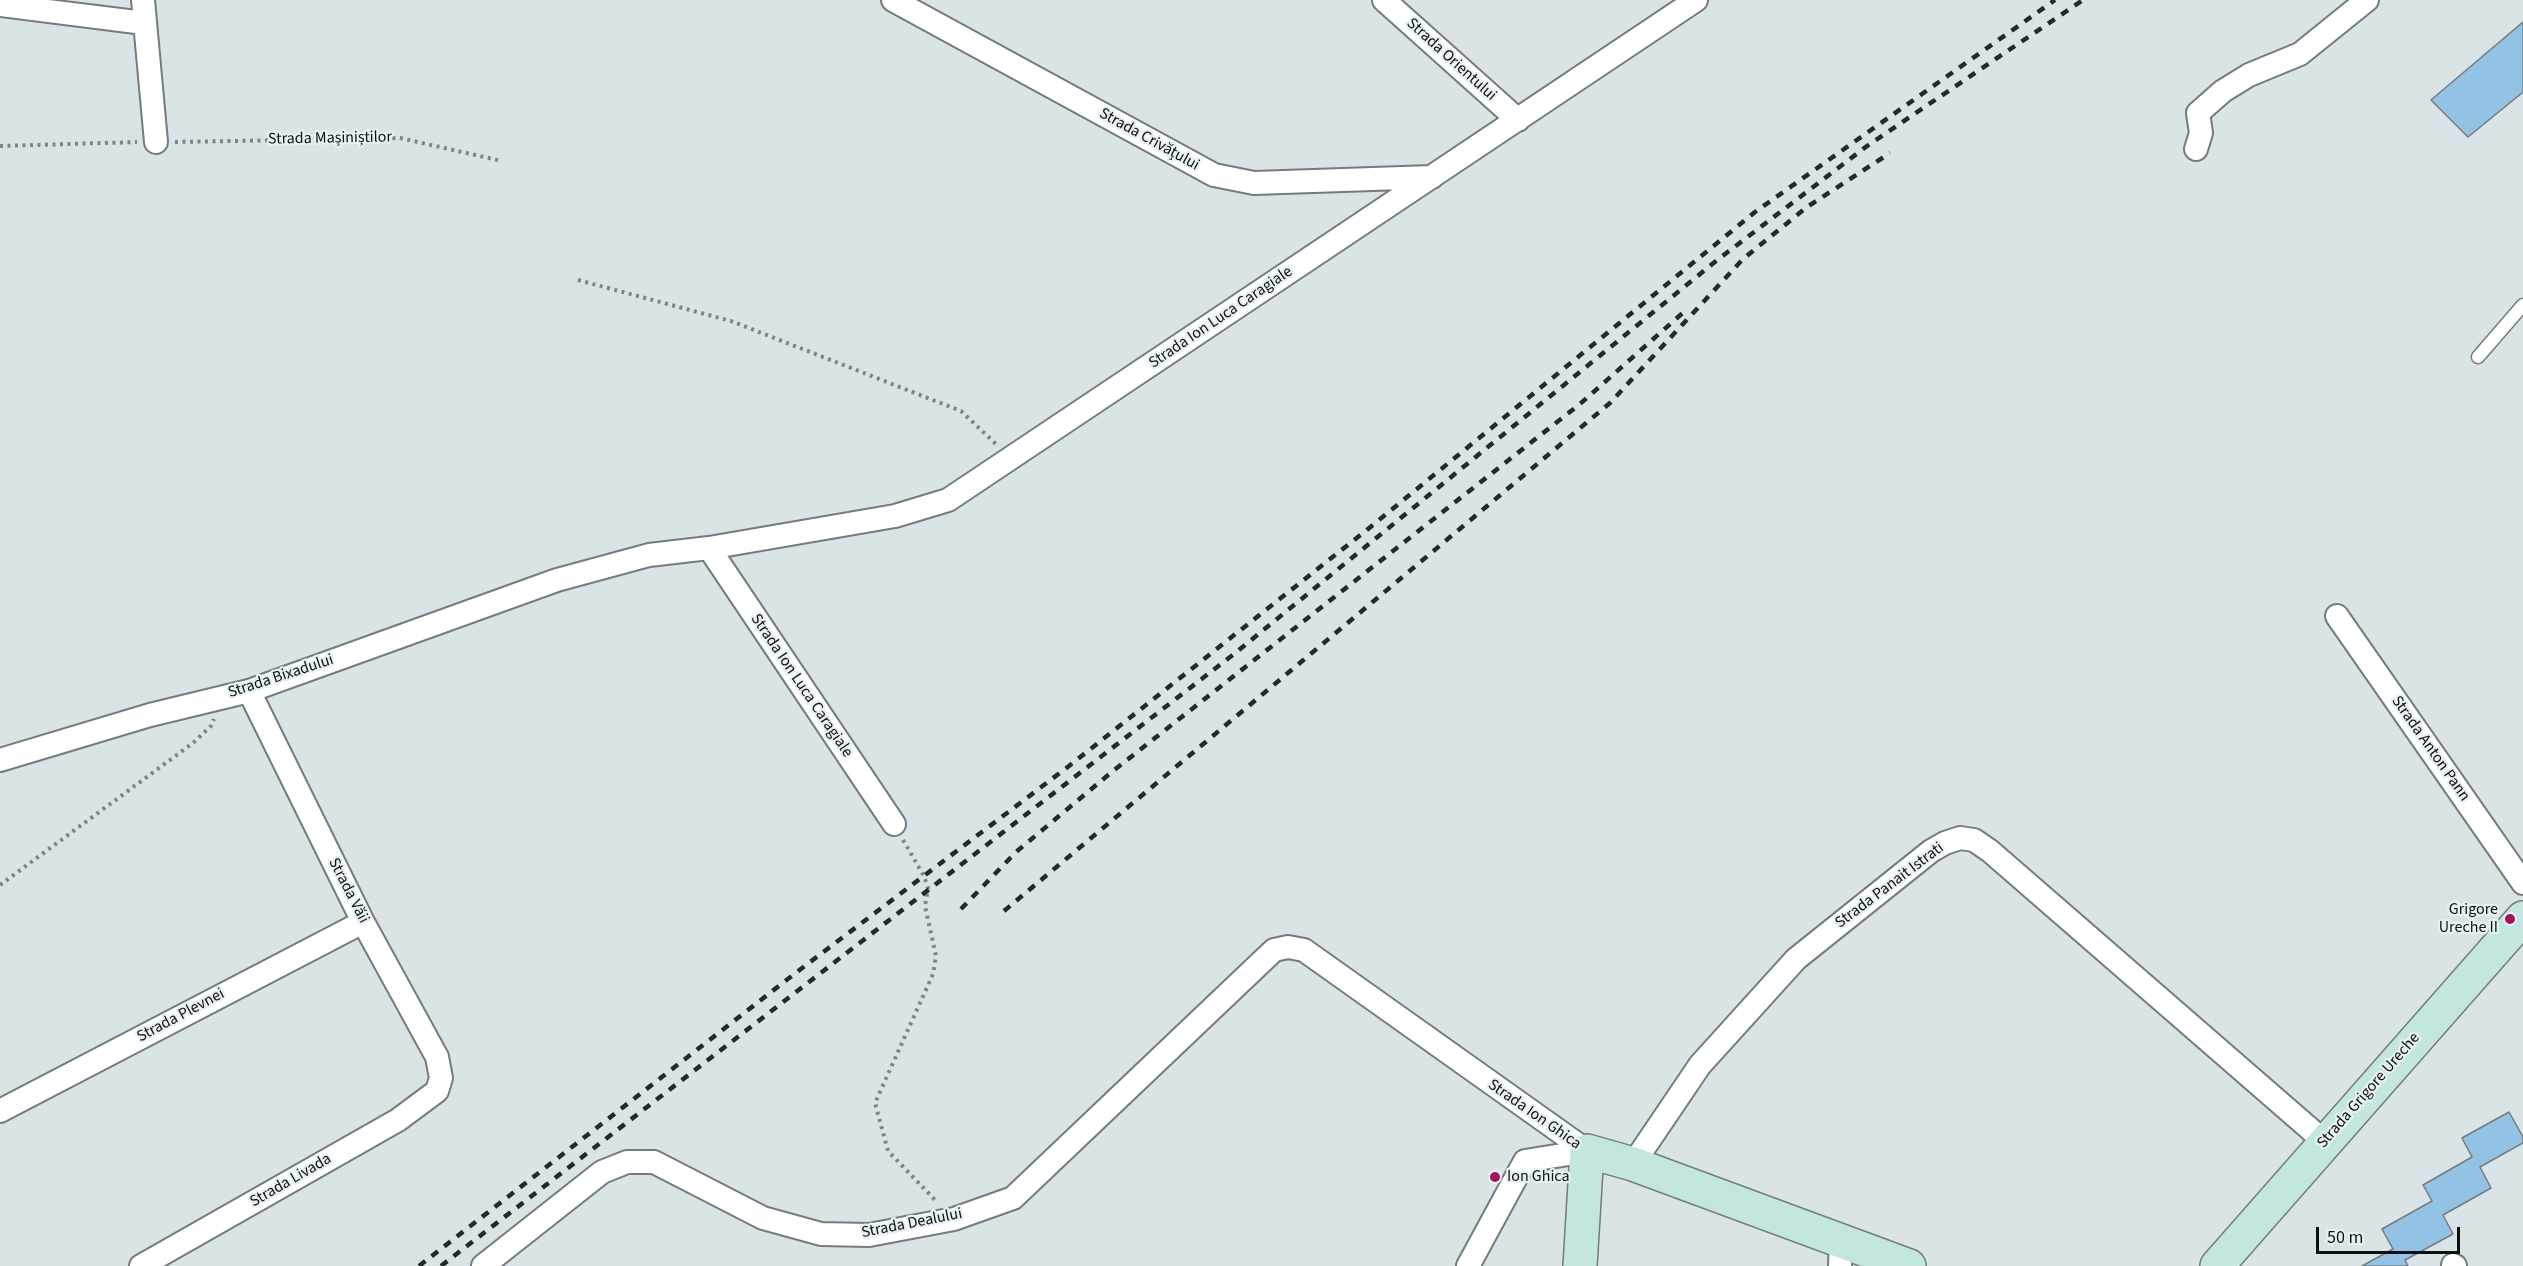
<!DOCTYPE html>
<html>
<head>
<meta charset="utf-8">
<style>
  body { margin:0 }
  #map { position:relative; width:2523px; height:1266px; overflow:hidden; background:#dae3e5; font-family:"Source Sans 3",sans-serif }
  canvas { display:block }
  .scale { position:absolute; left:2316px; top:1227px; width:144px; height:27px; box-sizing:border-box; border:3px solid #0d1011; border-top:0; padding-left:8px; font-size:18px; line-height:21px; white-space:nowrap; color:#0d1011; -webkit-text-stroke:4px #e7f1f3; paint-order:stroke }
</style>
</head>
<body>
<div id="map">
<canvas width="2523" height="1266"></canvas>
<div class="scale">50 m</div>
</div>
<script>
const ctx = document.querySelector('canvas').getContext('2d');
ctx.lineJoin = 'round';
function fillPath(path, color) {
  ctx.fillStyle = color;
  ctx.fill(path, 'evenodd');
}
function stroke(path, color, width, dash) {
  ctx.strokeStyle = color;
  ctx.lineWidth = width;
  ctx.lineCap = dash ? 'butt' : 'round';
  ctx.setLineDash(dash || []);
  ctx.stroke(path);
}
function drawText(font, color, halo, rows, align = 'center') {
  ctx.font = font + ' "Source Sans 3",sans-serif';
  ctx.lineWidth = 4.5;
  ctx.setLineDash([]);
  ctx.textBaseline = 'middle';
  ctx.strokeStyle = halo;
  ctx.fillStyle = color;
  for (const [text, x, y, turn = 0] of rows) {
    ctx.save();
    ctx.translate(x, y);
    ctx.rotate((+turn || 0) * Math.PI / 180);
    ctx.textAlign = isNaN(turn) ? turn : align;
    if (halo) ctx.strokeText(text, 0, 0);
    ctx.fillText(text, 0, 0);
    ctx.restore();
  }
}
const building = new Path2D(`
  M 2523,22 L 2523,92 L 2468,137 L 2431,100 Z
  M 2509,1112 L 2523,1137 L 2523,1143 L 2480,1167 L 2491,1188 L 2443,1215 L 2453,1234 L 2405,1260 L 2408,1266 L 2362,1266 L 2393,1249 L 2382,1229 L 2432,1201 L 2423,1185 L 2472,1157 L 2462,1138 Z`);
fillPath(building, '#92c3e5');
stroke(building, '#757b80', 1.5);
const lane = new Path2D(`
  M 2478,357 L 2523,305`);
const street = new Path2D(`
  M 143,0 L 156,142
  M 893,0 L 1214,175 L 1254,183 L 1432,177
  M 1384,0 L 1518,120
  M 0,5 L 144,23
  M 2196,149 L 2201,133 L 2198,113 L 2223,91 L 2249,75 L 2300,54 L 2367,0
  M 709,548 L 894,824
  M 2337,616 L 2523,883
  M 0,760 L 150,715 L 249,691 L 557,580 L 649,555 L 709,548 L 895,516 L 948,500 L 1696,0
  M 0,1111 L 363,922
  M 1633,1164 L 1700,1065 L 1796,959 L 1931,851 L 1945,843 L 1960,838 L 1974,840 L 1990,851 L 2325,1142
  M 2453,1265 L 2455,1266
  M 141,1266 L 398,1120 L 437,1091 L 441,1078 L 437,1057 L 363,922 L 249,691
  M 483,1266 L 602,1172 L 627,1162 L 654,1162 L 763,1218 L 821,1234 L 869,1235 L 954,1219 L 1013,1198 L 1274,950 L 1288,947 L 1304,950 L 1587,1151
  M 1468,1266 L 1525,1161 L 1587,1151
  M 1840,1266 L 1841,1240`);
const secondary = new Path2D(`
  M 1580,1266 L 1587,1151 L 1633,1164 L 1909,1266
  M 2217,1266 L 2523,918`);
stroke(lane, '#747c7e', 15);
stroke(street, '#747c7e', 26);
stroke(secondary, '#747c7e', 36);
stroke(new Path2D(`
  M 175,142 L 400,138 L 502,161
  M 0,146 L 137,142
  M 578,280 L 731,321 L 961,411 L 997,445
  M 903,840 L 924,876 L 928,888 L 925,906 L 936,956 L 933,974 L 875,1103 L 888,1151 L 936,1201
  M 0,885 L 193,743 L 211,726 L 214,719`), '#7f8587', 4, [3, 4.5]);
stroke(lane, '#fff', 12);
stroke(street, '#fff', 22);
stroke(secondary, '#c3e6e0', 33);
stroke(new Path2D(`
  M 961,909 L 1016,852 L 1113,771 L 1580,404 L 1686,310
  M 1004,911 L 1610,403 L 1743,259 L 1807,207 L 1890,153
  M 419,1266 L 793,975 L 1069,766 L 1368,529 L 1755,212 L 2055,0
  M 441,1266 L 1234,654 L 1716,261 L 1867,146 L 2083,0`), '#25292a', 4.5, [8, 8]);
for (const [x, y, r, color] of [
  [2510,919,6,"#a2145b"],
  [1495,1177,6,"#a2145b"]
]) {
  const dot = new Path2D();
  dot.arc(x, y, r, 0, 2 * Math.PI);
  ctx.fillStyle = color;
  ctx.fill(dot);
  stroke(dot, '#e7f1f3', 2);
}
drawText('16px', '#0d1011', '#e7f1f3', [
  ["Strada Orientului",1451,60,42],
  ["Strada Mașiniștilor",330,139,-1],
  ["Strada Crivățului",1149,140,29],
  ["Strada Ion Luca Caragiale",1221,318,-34],
  ["Strada Bixadului",281,677,-18],
  ["Strada Ion Luca Caragiale",801,686,56],
  ["Strada Anton Pann",2430,749,55],
  ["Strada Panait Istrati",1890,886,-37],
  ["Strada Văii",348,891,63],
  ["Strada Plevnei",181,1016,-28],
  ["Strada Grigore Ureche",2369,1091,-49],
  ["Strada Ion Ghica",1534,1115,35],
  ["Strada Livada",291,1181,-30],
  ["Strada Dealului",912,1224,-11]
]);
drawText('16px', '#0d1011', '#e7f1f3', [
  ["Grigore",2498,910],
  ["Ureche II",2498,928],
  ["Ion Ghica",1507,1177,"left"]
], 'right');
</script>
</body>
</html>
